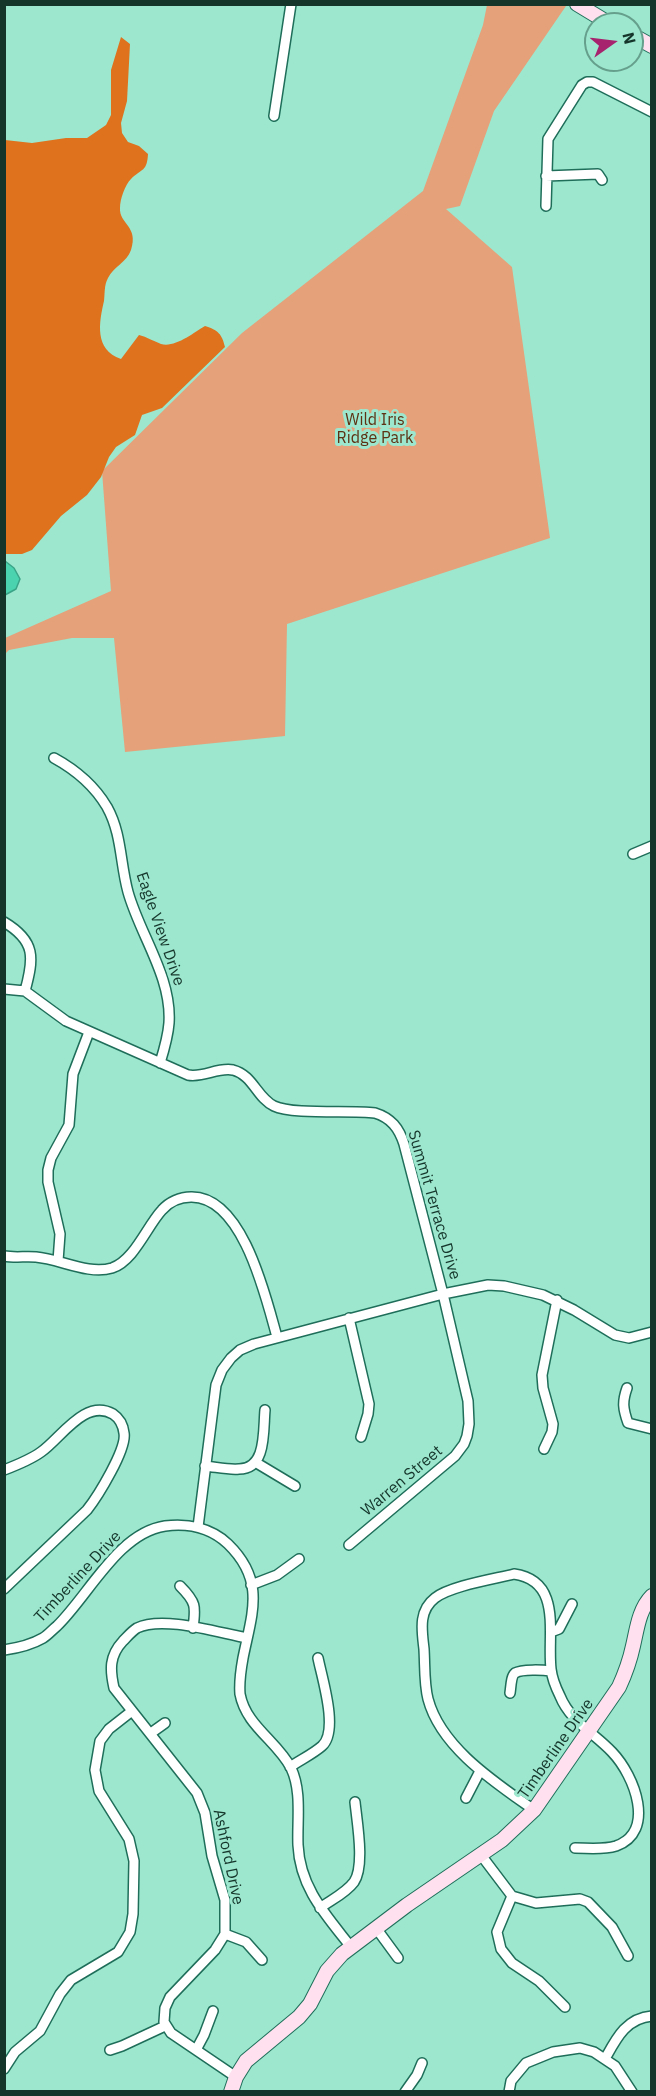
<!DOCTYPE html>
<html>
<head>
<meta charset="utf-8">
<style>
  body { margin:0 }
  #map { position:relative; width:656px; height:2096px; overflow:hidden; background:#9ce7ce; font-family:"IBM Plex Sans",sans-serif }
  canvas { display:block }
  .frame { position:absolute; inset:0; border:6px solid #15352b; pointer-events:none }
  .north { position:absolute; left:584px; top:12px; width:60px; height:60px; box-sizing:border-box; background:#9ce7ce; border:2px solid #66a08d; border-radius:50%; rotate:76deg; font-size:16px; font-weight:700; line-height:24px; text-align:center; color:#15352b }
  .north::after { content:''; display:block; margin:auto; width:21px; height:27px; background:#a7236d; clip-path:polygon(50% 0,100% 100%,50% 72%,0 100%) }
</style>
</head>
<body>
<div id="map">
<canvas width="656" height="2096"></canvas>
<div class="frame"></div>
<div class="north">N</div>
</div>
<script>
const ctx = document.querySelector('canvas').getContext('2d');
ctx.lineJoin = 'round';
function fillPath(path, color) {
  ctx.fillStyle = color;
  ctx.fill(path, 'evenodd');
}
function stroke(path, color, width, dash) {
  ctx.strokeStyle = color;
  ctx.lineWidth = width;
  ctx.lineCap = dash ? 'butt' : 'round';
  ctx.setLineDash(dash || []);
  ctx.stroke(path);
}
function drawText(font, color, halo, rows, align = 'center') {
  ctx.font = font + ' "IBM Plex Sans",sans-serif';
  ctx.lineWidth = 6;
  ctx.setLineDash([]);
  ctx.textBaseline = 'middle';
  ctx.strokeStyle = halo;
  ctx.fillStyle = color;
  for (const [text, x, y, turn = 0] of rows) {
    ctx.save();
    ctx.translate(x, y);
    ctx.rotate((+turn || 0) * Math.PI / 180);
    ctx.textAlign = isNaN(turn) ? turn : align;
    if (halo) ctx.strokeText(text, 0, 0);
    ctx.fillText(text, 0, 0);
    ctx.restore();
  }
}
fillPath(new Path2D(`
  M 487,5 L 564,5 L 566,6 L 494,111 L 460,206 L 446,209 L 512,267 L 550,538 L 287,624 L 285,736 L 125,752 L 114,638 L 72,638 L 9,650 L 5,654 L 5,638 L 111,591 L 102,471 L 242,333 L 423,191 L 483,25 Z`), '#e5a179');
fillPath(new Path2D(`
  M 121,37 L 130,44 L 127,101 L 121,123 L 122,133 L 128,142 L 139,146 L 148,154 C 147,172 142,168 131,179 C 125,185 120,199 120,208 C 119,224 139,226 131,250 C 127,262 113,267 108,278 C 104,285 105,293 104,301 C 99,322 94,350 121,359 L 139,335 C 147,337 153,341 161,344 C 175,348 193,333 205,326 C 218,330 222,334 225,347 L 162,408 L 142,415 L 135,435 L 116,447 L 109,457 L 101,477 L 87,495 L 61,516 L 32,550 L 22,554 L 5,554 L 5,140 L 32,143 L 66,138 L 87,138 L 106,125 L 111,115 L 111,70 Z`), '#df721d');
const water = new Path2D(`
  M 5,561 L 14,568 L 20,579 L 16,589 L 5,595 Z`);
fillPath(water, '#4ad3ae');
stroke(water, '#3aa487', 1.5);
const street = new Path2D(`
  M 274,116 L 291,4
  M 546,176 L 598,174 L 602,180
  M 546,206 L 548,139 L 582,85 L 587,82 L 593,82 L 652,112
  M 54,758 C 76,770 94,785 107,807 C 122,834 120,863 128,892 C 140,935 172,977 169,1023 C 168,1037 164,1050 160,1063
  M 633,854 L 652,846
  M 4,922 C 36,941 34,958 25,991
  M 4,989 L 25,991 L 66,1021 L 188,1075 C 204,1078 217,1067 233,1070 C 253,1075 257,1098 274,1106 C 293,1115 350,1110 375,1113 C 391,1118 399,1128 404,1144 L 443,1294 L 468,1401 L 469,1424 L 467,1436 L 464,1444 L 455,1456 L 349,1545
  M 4,1256 C 15,1258 26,1256 36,1257 C 60,1259 88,1275 112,1268 C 134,1261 147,1226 162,1210 C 169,1202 180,1197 191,1197 C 243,1196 266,1298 277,1337
  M 58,1261 L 60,1234 L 48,1182 L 48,1170 L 51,1158 L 69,1125 L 73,1074 L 89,1032
  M 349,1318 L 369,1404 L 368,1414 L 361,1437
  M 627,1388 C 622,1402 623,1409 628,1423 L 652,1429
  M 544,1449 L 552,1432 L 553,1424 L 543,1388 L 542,1375 L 557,1300
  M 255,1462 L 295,1486
  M 205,1466 C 216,1467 228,1470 239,1469 C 267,1469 263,1430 265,1410
  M 4,1470 C 17,1465 30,1460 41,1452 C 61,1438 85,1398 113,1414 C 119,1418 123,1425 124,1433 C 127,1449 98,1496 87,1510 L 4,1589
  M 198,1527 L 216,1385 L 222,1370 L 231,1358 L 240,1350 L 254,1344 L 443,1294 L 488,1285 L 504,1286 L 543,1295 L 574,1310 L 615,1335 L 629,1338 L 652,1332
  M 251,1585 L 277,1575 L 299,1559
  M 180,1586 C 196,1602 196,1606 193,1628
  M 551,1632 L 559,1629 L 572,1604
  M 4,1650 C 18,1648 31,1645 43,1638 C 48,1635 52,1630 57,1626 C 89,1595 118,1533 165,1526 C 188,1523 211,1528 228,1544 C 266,1581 252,1613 243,1658 C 241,1669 239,1682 240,1694 C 246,1726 277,1741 291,1768 C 302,1791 297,1820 298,1845 C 300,1888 326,1915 351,1947
  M 510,1693 C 511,1687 511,1676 515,1673 C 522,1669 543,1670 551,1671
  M 151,1733 L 165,1723
  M 290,1767 C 300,1760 313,1754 322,1746 C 339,1731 322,1678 318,1658
  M 466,1798 L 480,1771
  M 534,1810 C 496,1783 441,1748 428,1699 C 424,1684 425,1665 424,1649 C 422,1631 418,1611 435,1598 C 450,1586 494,1579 514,1574 C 563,1581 547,1634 551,1669 C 552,1678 556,1688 560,1696 C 570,1721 594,1733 612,1752 C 635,1776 656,1832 616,1846 C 603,1850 588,1848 575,1848
  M 481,1855 L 512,1896 L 536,1903 L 580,1899 L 588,1902 L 612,1927 L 628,1956
  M 512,1896 L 497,1932 L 501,1949 L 512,1963 L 539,1981 L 565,2007
  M 320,1908 C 331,1900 346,1893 354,1882 C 365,1866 357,1822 355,1802
  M 376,1928 L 398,1958
  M 225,1934 L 246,1942 L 262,1960
  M 110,2050 L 122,2046 L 165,2026
  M 196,2050 L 204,2035 L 213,2011
  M 605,2059 C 616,2039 626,2018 652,2016
  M 4,2069 L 15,2052 L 40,2031 L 60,1994 L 71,1980 L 118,1952 L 130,1932 L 133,1914 L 134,1861 L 129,1839 L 99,1791 L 95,1770 L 100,1741 L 109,1729 L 132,1711
  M 236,2077 L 171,2033 L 164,2022 L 165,2008 L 170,1997 L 215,1950 L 225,1934 L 225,1900 L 212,1856 L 205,1813 L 197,1793 L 114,1688 C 110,1670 109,1656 123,1641 C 127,1637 132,1631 137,1628 C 163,1615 219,1633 247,1638
  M 405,2092 L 417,2075 L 422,2063
  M 509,2092 L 511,2081 L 526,2063 L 553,2052 L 580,2048 L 594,2052 L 615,2066 L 632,2092`);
const secondary = new Path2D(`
  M 577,4 L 610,24
  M 632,35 L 652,46
  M 231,2092 L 236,2077 L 246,2061 L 299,2017 L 310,2004 L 327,1971 L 342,1954 L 407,1905 L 502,1840 L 534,1810 L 619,1687 C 625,1674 630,1660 633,1646 C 637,1629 639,1609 652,1596`);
stroke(street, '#1f6e5a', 12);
stroke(secondary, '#1f6e5a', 16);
stroke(street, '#fff', 9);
stroke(secondary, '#fee0ee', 14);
drawText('16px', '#5d3113', '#9ce7ce', [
  ["Wild Iris",375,420],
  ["Ridge Park",375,438]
]);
drawText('16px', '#15352b', '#9ce7ce', [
  ["Eagle View Drive",160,929,71],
  ["Summit Terrace Drive",434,1205,74],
  ["Warren Street",402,1481,-40],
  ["Timberline Drive",78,1577,-47],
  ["Timberline Drive",556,1749,-55],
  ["Ashford Drive",228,1857,78]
]);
</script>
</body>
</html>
